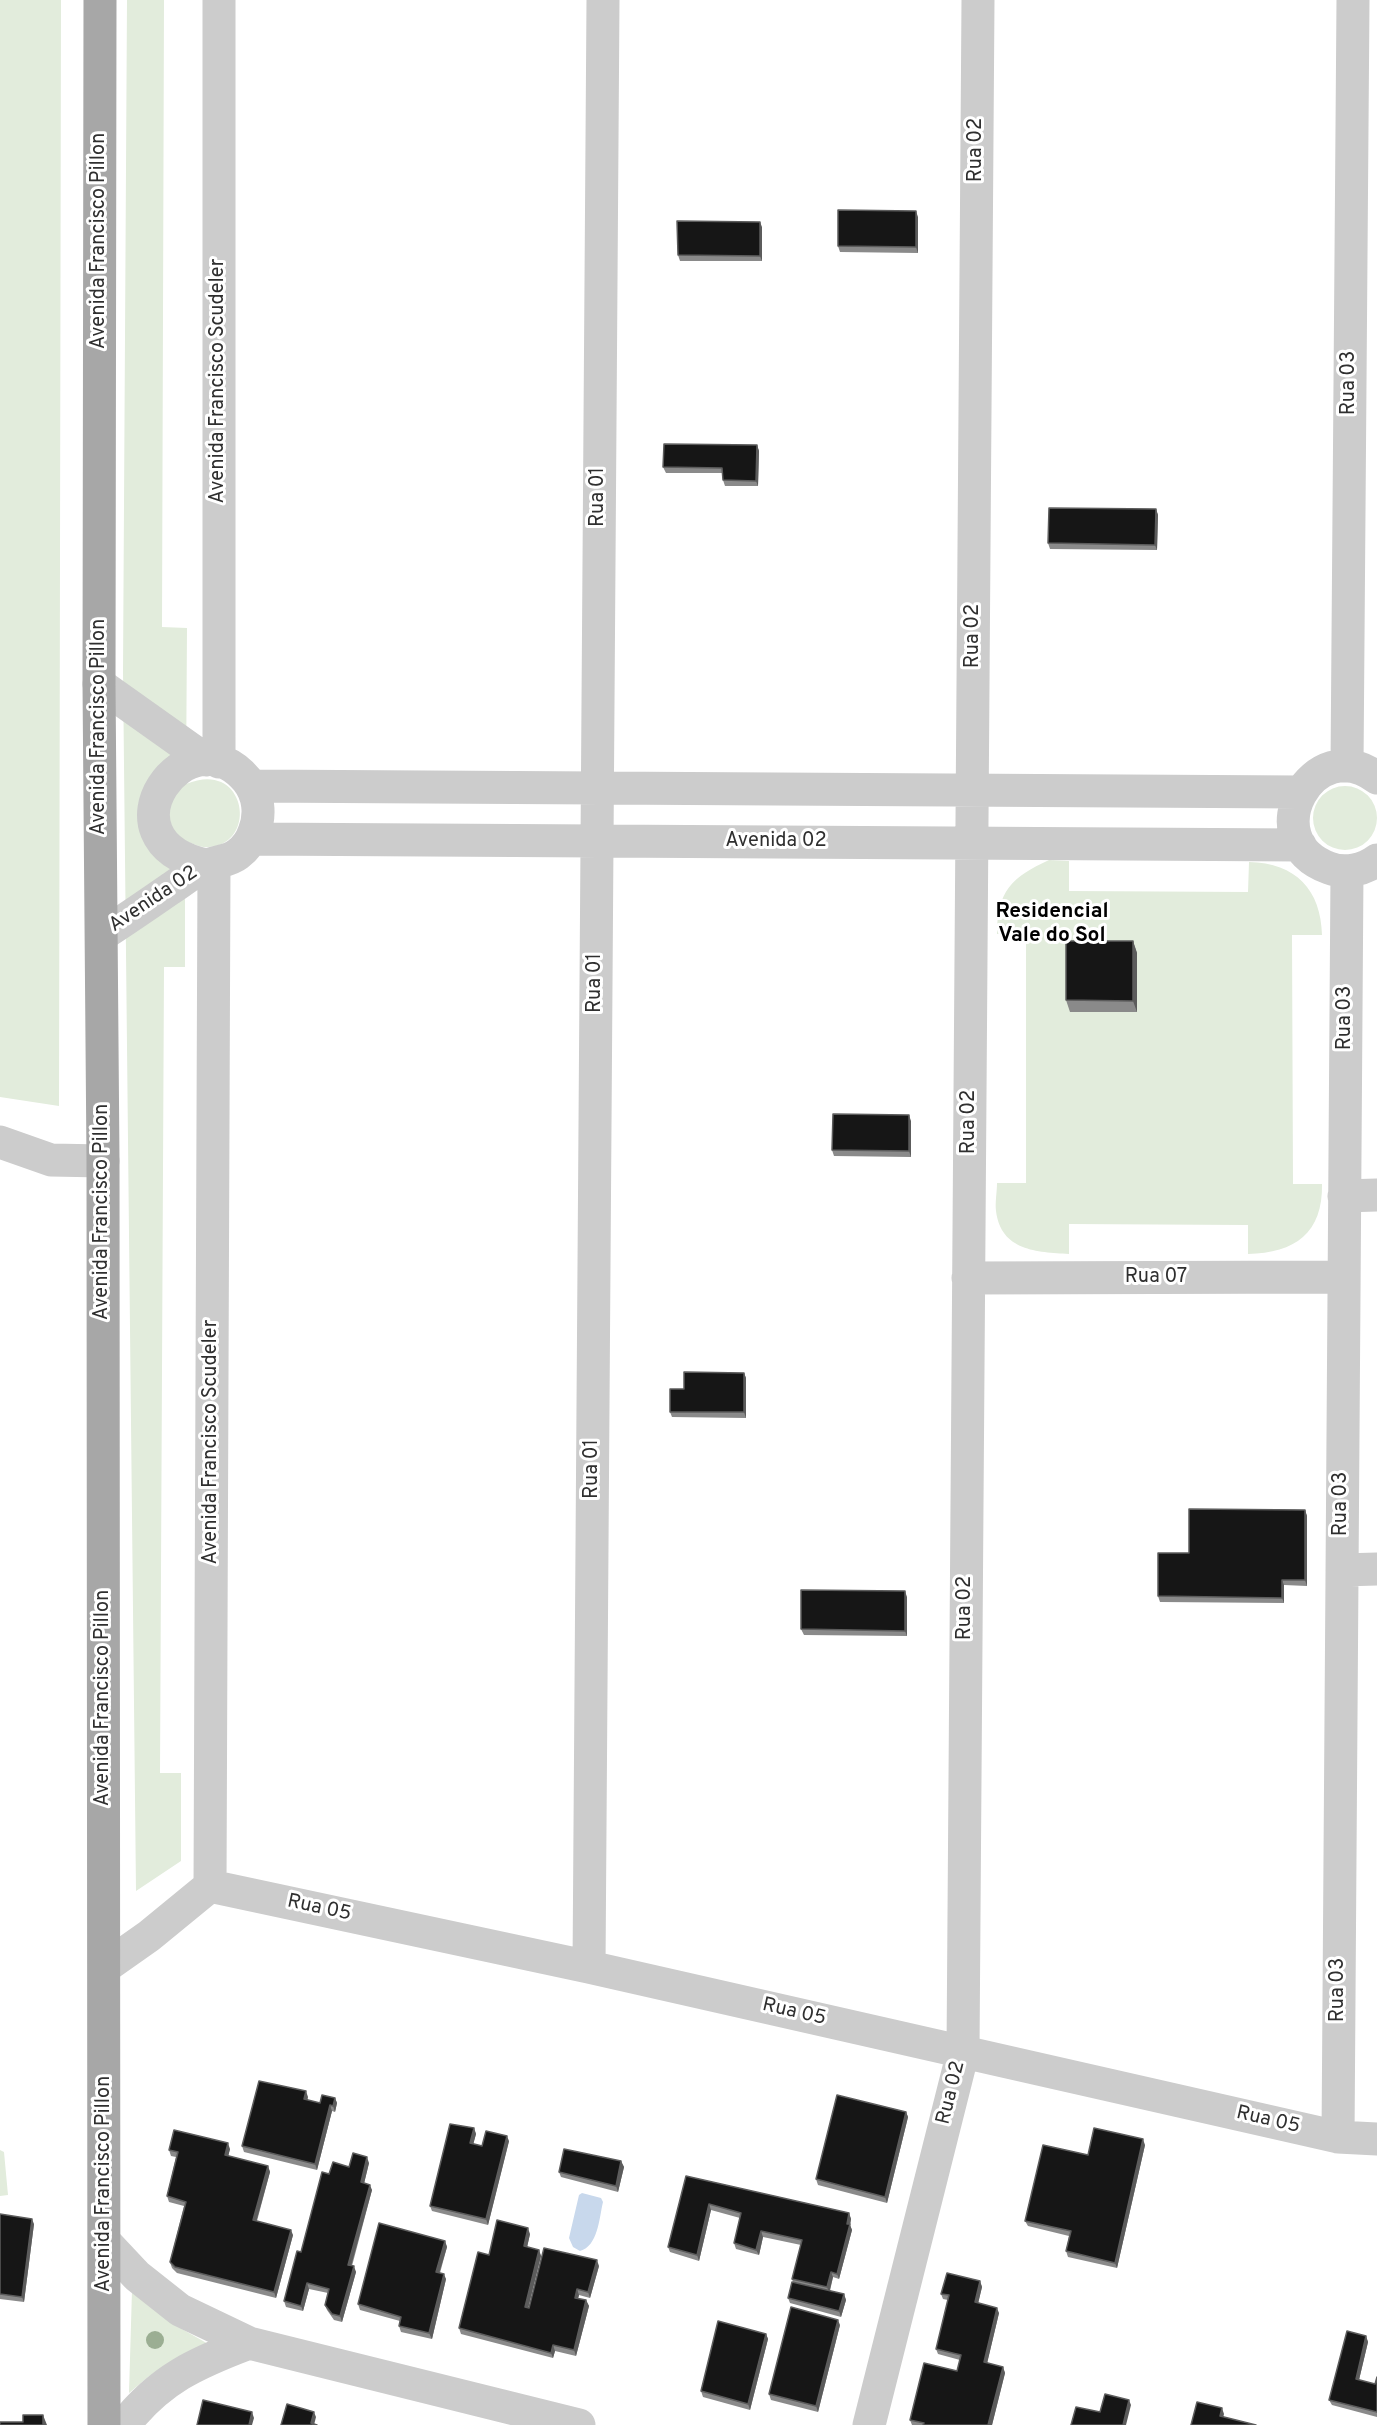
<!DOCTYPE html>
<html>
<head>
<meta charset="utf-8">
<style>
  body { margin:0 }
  canvas { display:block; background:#fff }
</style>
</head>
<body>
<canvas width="1377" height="2425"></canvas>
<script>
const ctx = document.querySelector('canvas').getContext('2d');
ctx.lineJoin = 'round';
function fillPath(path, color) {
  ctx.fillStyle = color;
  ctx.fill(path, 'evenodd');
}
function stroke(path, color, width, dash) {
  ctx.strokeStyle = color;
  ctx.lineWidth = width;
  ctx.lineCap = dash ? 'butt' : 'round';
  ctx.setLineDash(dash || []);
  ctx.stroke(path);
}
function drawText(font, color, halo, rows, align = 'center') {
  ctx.font = font + ' Overpass,sans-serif';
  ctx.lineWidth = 6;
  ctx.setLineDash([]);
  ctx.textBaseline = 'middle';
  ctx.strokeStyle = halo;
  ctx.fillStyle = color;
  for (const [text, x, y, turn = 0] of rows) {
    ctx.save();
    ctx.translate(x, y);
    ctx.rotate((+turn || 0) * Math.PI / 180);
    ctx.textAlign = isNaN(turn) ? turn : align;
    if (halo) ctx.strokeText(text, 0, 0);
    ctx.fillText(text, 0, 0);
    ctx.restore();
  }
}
fillPath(new Path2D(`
  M 0,0 L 61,0 L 59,1106 L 0,1097 Z
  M 127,0 L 164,0 L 162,627 L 187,628 L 186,784 C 247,758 259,845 208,847 C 201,848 192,843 185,841 L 185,967 L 164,967 L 160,1773 L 181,1773 L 181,1861 L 136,1891 L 123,671 Z
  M1313 818a32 32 0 1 1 64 0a32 32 0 1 1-64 0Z
  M 1049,860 L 1069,861 L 1069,891 L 1248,892 L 1249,862 C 1296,863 1321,890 1322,935 L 1292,935 L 1293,1184 L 1322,1184 C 1323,1233 1295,1253 1248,1254 L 1248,1225 L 1069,1224 L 1069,1254 C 1037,1252 1001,1251 996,1211 C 995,1202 997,1192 997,1183 L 1026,1183 L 1026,934 L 997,934 C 997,891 1012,877 1049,860 Z
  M 0,2150 L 4,2152 L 8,2195 L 0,2196 Z
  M 132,2290 L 182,2329 L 210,2345 L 148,2377 L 129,2393 Z`), '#e2ecdc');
fillPath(new Path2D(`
  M 582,2193 L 601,2198 L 603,2202 C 599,2219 598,2246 580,2251 L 573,2247 L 569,2238 L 579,2195 Z`), '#c8d8ec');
stroke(new Path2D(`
  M 219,0 L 219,762
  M 99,684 L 206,760
  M 1347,766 L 1353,0
  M 1377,778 C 1314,729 1252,840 1329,868 C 1345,874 1364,870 1377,860
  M 252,786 L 1300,792
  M 251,839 L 1300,845
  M 102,935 C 125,920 147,905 170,889 C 181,882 193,872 205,866 C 216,861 228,862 238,854 C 246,848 251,841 254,832 C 261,815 259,795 247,780 C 189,709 93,840 206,865
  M 0,1142 L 51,1160 L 103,1161
  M 1344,1196 L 1377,1195
  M 968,1278 L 1344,1277
  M 1342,1570 L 1377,1569
  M 210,1886 L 589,1967 L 1338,2137 L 1377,2139
  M 105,1967 L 149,1936 L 210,1886 L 214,864
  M 589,1967 L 603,0
  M 1338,2137 L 1347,871
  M 106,2243 L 137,2276 L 180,2310 L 249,2343 L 579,2425
  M 124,2425 C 160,2379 196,2363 249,2343
  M 869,2425 L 963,2052 L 978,0`), '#ccc', 33);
stroke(new Path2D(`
  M 100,0 L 99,684 L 103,1161 L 104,2425`), '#a7a7a7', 33);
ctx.fillStyle = '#9bae93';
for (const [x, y] of [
  [155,2340]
]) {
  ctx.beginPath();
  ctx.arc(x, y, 9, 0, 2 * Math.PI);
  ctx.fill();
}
fillPath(new Path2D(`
  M 918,217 L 918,253 L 840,252 L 838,246 Z
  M 762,227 L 762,261 L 680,261 L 678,255 Z
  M 757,445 L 759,451 L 758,486 L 725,486 L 723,480 L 723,473 L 666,473 L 663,467 Z
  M 1156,509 L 1158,515 L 1157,550 L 1050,549 L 1048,543 Z
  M 1133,941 L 1137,953 L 1137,1012 L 1070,1012 L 1066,1000 Z
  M 911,1121 L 911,1157 L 834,1156 L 832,1150 Z
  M 744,1373 L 746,1378 L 746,1418 L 672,1417 L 670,1412 L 684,1389 Z
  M 1305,1510 L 1307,1516 L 1307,1586 L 1284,1585 L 1284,1603 L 1160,1602 L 1158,1596 L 1189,1553 Z
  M 907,1597 L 907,1636 L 804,1635 L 801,1629 Z
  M 308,2097 L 307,2100 L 320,2103 L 335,2098 L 337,2103 L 335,2112 L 332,2111 L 317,2170 L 244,2152 L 242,2146 Z
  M 906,2112 L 908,2117 L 887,2203 L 818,2185 L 816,2179 Z
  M 474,2128 L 476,2134 L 473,2144 L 482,2146 L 509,2141 L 488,2225 L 432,2211 L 430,2206 Z
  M 1145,2145 L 1117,2268 L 1068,2257 L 1066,2251 L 1069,2236 L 1028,2226 L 1025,2221 L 1088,2155 Z
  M 230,2149 L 228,2156 L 268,2166 L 270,2172 L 257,2221 L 293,2235 L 276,2298 L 177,2273 L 172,2268 L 170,2262 L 184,2206 L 169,2202 L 167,2196 L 176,2157 L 171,2156 L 169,2150 Z
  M 621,2161 L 624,2167 L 618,2192 L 561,2177 L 559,2172 Z
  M 369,2163 L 364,2183 L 372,2190 L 352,2266 L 356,2272 L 342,2322 L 334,2320 L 327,2310 L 325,2305 L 328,2293 L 309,2289 L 303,2311 L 286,2307 L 284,2301 L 301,2252 L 349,2167 Z
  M 686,2176 L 849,2213 L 851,2219 L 850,2225 L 852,2230 L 839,2279 L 833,2277 L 830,2291 L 844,2294 L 846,2300 L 841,2317 L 790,2303 L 788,2298 L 793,2282 L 792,2279 L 801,2245 L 763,2237 L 759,2255 L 736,2249 L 734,2243 L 740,2218 L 711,2210 L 699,2261 L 670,2252 L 668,2247 Z
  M 0,2214 L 34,2224 L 24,2302 L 0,2299 Z
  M 530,2234 L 527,2247 L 539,2250 L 541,2256 L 528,2308 L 599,2266 L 590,2298 L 579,2295 L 578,2298 L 586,2300 L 589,2306 L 576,2356 L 555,2351 L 553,2358 L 461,2334 L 459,2328 L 489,2255 Z
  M 445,2241 L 447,2247 L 440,2273 L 446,2279 L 432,2339 L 401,2332 L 399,2326 L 400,2321 L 360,2310 L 358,2304 Z
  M 980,2281 L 982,2287 L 978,2303 L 999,2313 L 987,2363 L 1003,2367 L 1005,2373 L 992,2425 L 912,2425 L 910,2420 L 957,2371 L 960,2360 L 938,2354 L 936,2349 L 948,2300 L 943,2299 L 941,2294 Z
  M 840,2325 L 818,2412 L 771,2400 L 769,2394 Z
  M 766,2334 L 768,2339 L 750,2410 L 703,2397 L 701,2391 Z
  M 1366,2336 L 1368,2342 L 1359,2380 L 1375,2384 L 1377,2377 L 1377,2417 L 1332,2405 L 1329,2400 Z`), '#8a8a8a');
fillPath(new Path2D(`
  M 916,211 L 918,217 L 918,253 L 916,247 Z
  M 760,222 L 762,227 L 762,261 L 760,256 Z
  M 757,445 L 759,451 L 758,486 L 756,481 Z
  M 1156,509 L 1158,515 L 1157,550 L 1155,545 Z
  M 1133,941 L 1137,953 L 1137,1012 L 1133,1001 Z
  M 909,1115 L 911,1121 L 911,1157 L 909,1151 Z
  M 744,1373 L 746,1378 L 746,1418 L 744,1412 Z
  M 1305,1510 L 1307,1516 L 1307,1586 L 1305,1580 Z
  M 1282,1580 L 1284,1585 L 1284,1603 L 1282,1598 Z
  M 905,1591 L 907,1597 L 907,1636 L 905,1631 Z
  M 306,2091 L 308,2097 L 306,2104 L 304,2099 Z
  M 335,2098 L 337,2103 L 335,2112 L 333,2106 Z
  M 330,2105 L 332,2111 L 317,2170 L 315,2164 Z
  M 906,2112 L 908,2117 L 887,2203 L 885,2197 Z
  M 474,2128 L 476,2134 L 472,2149 L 470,2143 Z
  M 507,2136 L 509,2141 L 488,2225 L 486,2219 Z
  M 1143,2139 L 1145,2145 L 1117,2268 L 1115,2263 Z
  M 228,2143 L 230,2149 L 227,2161 L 225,2155 Z
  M 367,2157 L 369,2163 L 363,2188 L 361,2182 Z
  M 621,2161 L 624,2167 L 618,2192 L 616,2186 Z
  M 268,2166 L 270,2172 L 255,2226 L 253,2220 Z
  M 370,2185 L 372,2190 L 350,2270 L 348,2265 Z
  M 709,2204 L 711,2210 L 699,2261 L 697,2255 Z
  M 849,2213 L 851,2219 L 850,2225 L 852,2230 L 839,2279 L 837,2274 Z
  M 32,2219 L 34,2224 L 24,2302 L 22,2297 Z
  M 528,2228 L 530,2234 L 526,2252 L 524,2246 Z
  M 291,2230 L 293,2235 L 276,2298 L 274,2292 Z
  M 761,2231 L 763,2237 L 759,2255 L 756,2250 Z
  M 445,2241 L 447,2247 L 438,2277 L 436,2272 Z
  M 539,2250 L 541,2256 L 527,2313 L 525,2307 Z
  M 597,2260 L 599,2266 L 590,2298 L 588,2292 Z
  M 354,2266 L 356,2272 L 342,2322 L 340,2316 Z
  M 831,2272 L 833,2277 L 829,2293 L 827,2287 Z
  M 444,2274 L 446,2279 L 432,2339 L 429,2333 Z
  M 980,2281 L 982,2287 L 977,2308 L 975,2302 Z
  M 307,2283 L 309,2289 L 303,2311 L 301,2306 Z
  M 577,2289 L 579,2295 L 577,2303 L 575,2298 Z
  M 844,2294 L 846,2300 L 841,2317 L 839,2311 Z
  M 586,2300 L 589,2306 L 576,2356 L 574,2350 Z
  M 997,2308 L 999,2313 L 986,2368 L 984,2362 Z
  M 838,2320 L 840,2325 L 818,2412 L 816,2406 Z
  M 766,2334 L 768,2339 L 750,2410 L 748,2404 Z
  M 1366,2336 L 1368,2342 L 1358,2384 L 1356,2379 Z
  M 553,2345 L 555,2351 L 553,2358 L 551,2353 Z
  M 1003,2367 L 1005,2373 L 992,2425 L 988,2425 Z
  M 1129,2400 L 1131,2405 L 1126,2425 L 1123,2425 Z
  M 1222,2408 L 1224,2414 L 1222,2422 L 1220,2416 Z
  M 252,2412 L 254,2418 L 252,2425 L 249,2425 Z
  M 314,2412 L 316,2417 L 314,2425 L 311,2423 Z
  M 43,2415 L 47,2425 L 43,2425 Z`), '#5c5c5c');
const building = new Path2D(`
  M 838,210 L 916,211 L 916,247 L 838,246 Z
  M 677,221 L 760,222 L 760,256 L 678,255 Z
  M 664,444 L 757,445 L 756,481 L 723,480 L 722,468 L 663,467 Z
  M 1049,508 L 1156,509 L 1155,545 L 1048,543 Z
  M 1066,941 L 1133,941 L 1133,1001 L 1066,1000 Z
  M 833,1114 L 909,1115 L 909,1151 L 832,1150 Z
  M 684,1372 L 744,1373 L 744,1412 L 670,1412 L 670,1389 L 684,1389 Z
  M 1189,1509 L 1305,1510 L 1305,1580 L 1282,1580 L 1282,1598 L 1158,1596 L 1158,1553 L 1189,1553 Z
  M 801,1590 L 905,1591 L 905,1631 L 801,1629 Z
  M 259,2081 L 306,2091 L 304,2099 L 320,2103 L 322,2095 L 335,2098 L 333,2106 L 330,2105 L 315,2164 L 242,2146 Z
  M 837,2095 L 906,2112 L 885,2197 L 816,2179 Z
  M 450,2124 L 474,2128 L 470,2143 L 482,2146 L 486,2131 L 507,2136 L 486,2219 L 430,2206 Z
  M 1094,2128 L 1143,2139 L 1115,2263 L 1066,2251 L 1071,2231 L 1025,2221 L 1043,2145 L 1088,2155 Z
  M 174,2130 L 228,2143 L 225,2155 L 268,2166 L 253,2220 L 291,2230 L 274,2292 L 175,2267 L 170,2262 L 186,2202 L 167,2196 L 178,2152 L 169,2150 Z
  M 564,2149 L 621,2161 L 616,2186 L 559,2172 Z
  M 353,2153 L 367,2157 L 361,2182 L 370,2185 L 348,2265 L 354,2266 L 340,2316 L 332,2314 L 325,2305 L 329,2289 L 307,2283 L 301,2306 L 284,2301 L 297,2251 L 301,2252 L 322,2172 L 329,2174 L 333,2162 L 349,2167 Z
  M 686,2176 L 849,2213 L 847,2224 L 850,2224 L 837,2274 L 831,2272 L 827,2287 L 792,2279 L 802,2240 L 761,2231 L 756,2250 L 734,2243 L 741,2213 L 709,2204 L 697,2255 L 668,2247 Z
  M 0,2214 L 32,2219 L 22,2297 L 0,2294 Z
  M 497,2220 L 528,2228 L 524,2246 L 539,2250 L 525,2307 L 529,2308 L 544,2248 L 597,2260 L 588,2292 L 577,2289 L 575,2298 L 586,2300 L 574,2350 L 553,2345 L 551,2353 L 459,2328 L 478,2252 L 489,2255 Z
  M 379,2223 L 445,2241 L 436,2272 L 444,2274 L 429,2333 L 399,2326 L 401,2317 L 358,2304 Z
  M 947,2273 L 980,2281 L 975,2302 L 997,2308 L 984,2362 L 1003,2367 L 988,2425 L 923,2425 L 924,2423 L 910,2420 L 924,2363 L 957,2371 L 961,2355 L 936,2349 L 949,2295 L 941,2294 Z
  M 792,2282 L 844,2294 L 839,2311 L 788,2298 Z
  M 791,2307 L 838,2320 L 816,2406 L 769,2394 Z
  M 718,2321 L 766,2334 L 748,2404 L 701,2391 Z
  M 1347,2331 L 1366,2336 L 1356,2379 L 1375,2384 L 1377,2377 L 1377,2412 L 1329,2400 Z
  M 1105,2394 L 1129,2400 L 1123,2425 L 1071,2425 L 1076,2407 L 1100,2412 Z
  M 203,2400 L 252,2412 L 249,2425 L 197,2425 Z
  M 1197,2402 L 1222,2408 L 1220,2416 L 1256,2425 L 1191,2425 Z
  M 287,2404 L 314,2412 L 311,2423 L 317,2425 L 281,2425 Z
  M 23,2415 L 43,2415 L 43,2425 L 0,2425 L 0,2422 L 23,2422 Z`);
fillPath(building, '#161616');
stroke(building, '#5c5c5c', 1.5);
drawText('20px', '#2f2f2f', '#fff', [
  ["Rua 02",977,150,-90],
  ["Avenida Francisco Pillon",100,241,-90],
  ["Avenida Francisco Scudeler",219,381,-90],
  ["Rua 03",1350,383,-90],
  ["Rua 01",599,497,-90],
  ["Rua 02",974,636,-90],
  ["Avenida Francisco Pillon",100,727,-90],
  ["Avenida 02",776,842],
  ["Avenida 02",154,900,-34],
  ["Rua 01",596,983,-90],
  ["Rua 03",1346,1018,-90],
  ["Rua 02",970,1122,-90],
  ["Avenida Francisco Pillon",103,1212,-90],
  ["Rua 07",1156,1278],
  ["Avenida Francisco Scudeler",212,1442,-90],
  ["Rua 01",593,1469,-90],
  ["Rua 03",1342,1504,-90],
  ["Rua 02",966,1608,-90],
  ["Avenida Francisco Pillon",104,1698,-90],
  ["Rua 05",319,1909,12],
  ["Rua 03",1339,1990,-90],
  ["Rua 05",794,2013,13],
  ["Rua 02",952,2093,-76],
  ["Rua 05",1268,2121,13],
  ["Avenida Francisco Pillon",105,2184,-90]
]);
drawText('bold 21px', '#000', '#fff', [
  ["Residencial",1052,913],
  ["Vale do Sol",1052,937]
]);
</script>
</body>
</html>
